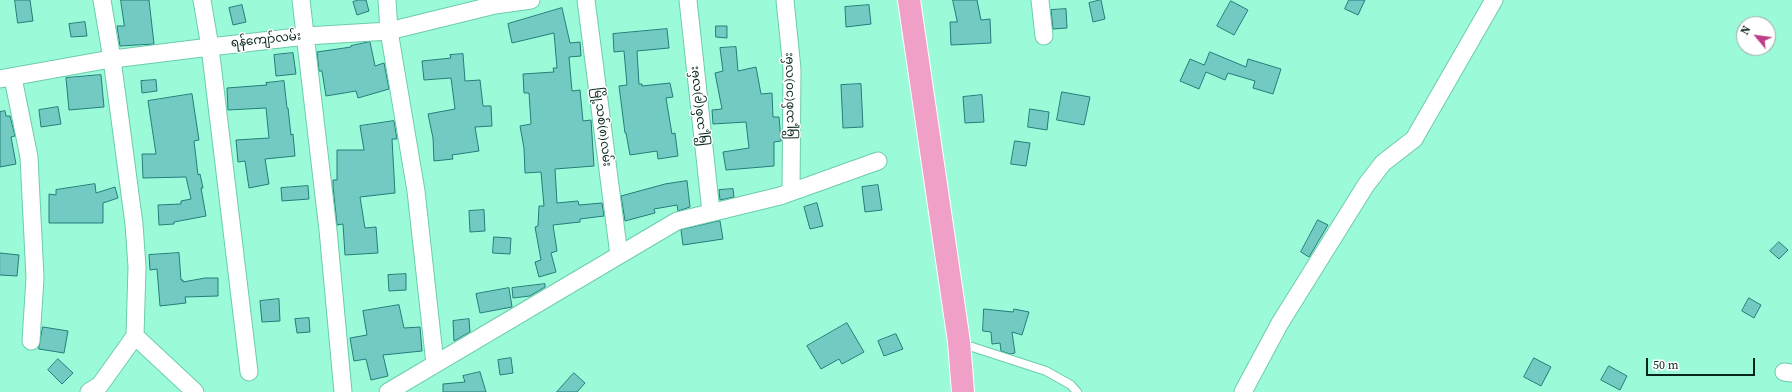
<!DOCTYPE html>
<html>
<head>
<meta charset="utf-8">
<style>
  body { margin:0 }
  #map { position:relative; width:1792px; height:392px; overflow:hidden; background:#9bfbd9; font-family:"Source Serif 4",serif }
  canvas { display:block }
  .north { position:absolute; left:1736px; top:16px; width:40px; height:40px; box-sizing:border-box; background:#fff; border:1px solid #9ba8a4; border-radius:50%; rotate:299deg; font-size:11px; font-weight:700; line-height:16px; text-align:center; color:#06251c }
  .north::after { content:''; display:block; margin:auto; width:14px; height:18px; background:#be3d87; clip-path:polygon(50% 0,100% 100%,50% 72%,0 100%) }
  .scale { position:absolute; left:1646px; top:358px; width:109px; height:18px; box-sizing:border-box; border:2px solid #06251c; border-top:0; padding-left:5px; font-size:12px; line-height:14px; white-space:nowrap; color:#06251c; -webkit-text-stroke:3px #fff; paint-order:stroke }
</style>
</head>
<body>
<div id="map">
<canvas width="1792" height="392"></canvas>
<div class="north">N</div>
<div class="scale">50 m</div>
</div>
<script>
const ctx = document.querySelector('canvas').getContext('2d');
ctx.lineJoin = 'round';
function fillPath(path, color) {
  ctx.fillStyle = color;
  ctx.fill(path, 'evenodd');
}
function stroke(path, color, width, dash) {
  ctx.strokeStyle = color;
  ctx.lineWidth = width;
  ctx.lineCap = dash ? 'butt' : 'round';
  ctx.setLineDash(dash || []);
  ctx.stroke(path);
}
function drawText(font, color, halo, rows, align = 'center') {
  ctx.font = font + ' "Source Serif 4","Noto Sans Myanmar",serif';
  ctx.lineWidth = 3;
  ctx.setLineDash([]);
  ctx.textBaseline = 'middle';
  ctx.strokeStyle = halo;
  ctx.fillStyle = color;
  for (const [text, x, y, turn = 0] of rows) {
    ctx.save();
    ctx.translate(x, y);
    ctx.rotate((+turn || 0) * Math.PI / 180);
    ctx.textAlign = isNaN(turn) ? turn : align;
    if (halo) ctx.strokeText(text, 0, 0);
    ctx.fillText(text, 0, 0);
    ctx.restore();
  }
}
const building = new Path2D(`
  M 15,0 L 30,0 L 33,21 L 18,23 Z
  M 121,0 L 149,0 L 154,44 L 120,46 L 117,26 L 124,26 Z
  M 359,0 L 366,0 L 369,11 L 357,15 L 353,2 Z
  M 953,0 L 977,0 L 981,20 L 990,19 L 991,43 L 951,45 L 950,22 L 957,22 Z
  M 1101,0 L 1105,19 L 1093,22 L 1089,3 Z
  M 1349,0 L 1365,0 L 1358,15 L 1345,9 Z
  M 1231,1 L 1248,10 L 1234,35 L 1217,26 Z
  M 242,5 L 246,22 L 233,25 L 229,8 Z
  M 869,5 L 871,24 L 846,27 L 845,7 Z
  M 562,8 L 570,43 L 580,42 L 581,56 L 569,57 L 572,91 L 580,90 L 583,121 L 591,120 L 594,166 L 555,169 L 557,203 L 578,201 L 579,205 L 602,203 L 604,216 L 580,219 L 580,222 L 553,225 L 557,251 L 551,253 L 556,272 L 539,277 L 535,262 L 541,260 L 535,227 L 538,226 L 539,206 L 544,206 L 541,172 L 525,173 L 524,148 L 520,126 L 531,124 L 529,93 L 524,93 L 523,74 L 554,72 L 553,68 L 557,68 L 554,33 L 512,43 L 508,24 Z
  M 1066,9 L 1067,28 L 1053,29 L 1051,10 Z
  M 85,22 L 87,36 L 71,37 L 69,24 Z
  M 716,26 L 727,26 L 727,38 L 716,37 Z
  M 667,29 L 669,48 L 637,51 L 639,84 L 642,84 L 642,86 L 670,83 L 673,97 L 666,98 L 672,134 L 675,133 L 678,156 L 658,159 L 657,151 L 630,155 L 626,133 L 625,133 L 619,86 L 627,85 L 624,51 L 614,52 L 613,34 Z
  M 370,42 L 375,66 L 384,63 L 389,89 L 358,98 L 356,91 L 326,96 L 322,71 L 319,71 L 317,52 L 351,47 L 351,46 Z
  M 736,47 L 738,71 L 756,67 L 761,94 L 772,93 L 773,117 L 779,117 L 781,141 L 774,142 L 774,166 L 726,170 L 723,152 L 749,148 L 746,122 L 713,124 L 712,110 L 722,109 L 715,73 L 723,71 L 720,48 Z
  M 1210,52 L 1246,67 L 1248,59 L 1281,69 L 1273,94 L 1253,88 L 1255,81 L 1228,73 L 1225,80 L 1206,72 L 1199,89 L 1180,81 L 1190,59 L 1204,65 Z
  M 293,53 L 296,74 L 276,76 L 274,55 Z
  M 463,54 L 465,81 L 480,80 L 483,106 L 491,106 L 492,126 L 475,127 L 479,151 L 452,155 L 453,159 L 434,161 L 433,138 L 428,114 L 455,109 L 451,78 L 424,80 L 422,61 L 451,58 L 450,55 Z
  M 101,75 L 104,107 L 69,110 L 66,78 Z
  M 156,80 L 157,91 L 142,93 L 141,81 Z
  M 284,81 L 287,108 L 288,108 L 291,135 L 293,134 L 295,156 L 265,159 L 269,184 L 249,188 L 245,161 L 238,162 L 236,140 L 269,138 L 266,108 L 228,110 L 227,88 L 267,85 L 266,83 Z
  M 861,84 L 863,127 L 843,128 L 841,85 Z
  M 1062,92 L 1090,97 L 1084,125 L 1057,120 Z
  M 192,94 L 199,140 L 194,141 L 198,175 L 200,174 L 203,188 L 201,188 L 206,216 L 174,222 L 174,224 L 159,225 L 158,205 L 181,204 L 181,201 L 191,199 L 186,177 L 143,178 L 142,154 L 156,154 L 148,101 Z
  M 982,95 L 984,122 L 965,123 L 963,97 Z
  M 58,107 L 61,124 L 41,127 L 39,110 Z
  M 1030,109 L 1049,112 L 1047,130 L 1028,127 Z
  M 5,111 L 6,116 L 10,116 L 15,136 L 11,137 L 16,164 L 0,167 L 0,112 Z
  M 394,121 L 397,139 L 392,139 L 395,193 L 360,197 L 365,228 L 376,227 L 378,253 L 345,255 L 343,224 L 337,225 L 333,186 L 333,180 L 337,180 L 337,150 L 364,150 L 360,126 Z
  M 1015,141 L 1030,143 L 1026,166 L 1011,164 Z
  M 687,181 L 690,207 L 678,211 L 677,205 L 654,209 L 655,213 L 625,221 L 621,196 L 665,184 Z
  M 95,184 L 96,193 L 115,187 L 118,198 L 103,203 L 103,223 L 49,223 L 49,194 L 56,195 L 56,190 Z
  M 878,185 L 882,210 L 865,212 L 862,187 Z
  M 308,186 L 309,199 L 282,201 L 281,188 Z
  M 733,189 L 734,197 L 720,200 L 719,190 Z
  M 817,203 L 823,226 L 810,229 L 804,207 Z
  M 484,210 L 485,231 L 470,232 L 469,211 Z
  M 1318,220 L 1328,225 L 1309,257 L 1301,252 Z
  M 720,221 L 723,239 L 683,245 L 681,230 Z
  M 494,237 L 511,238 L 510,254 L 493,253 Z
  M 1779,242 L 1788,250 L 1779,259 L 1770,251 Z
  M 0,253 L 19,255 L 17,276 L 0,275 Z
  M 179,253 L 181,280 L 183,280 L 183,282 L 205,278 L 218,278 L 218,296 L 185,297 L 186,303 L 160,306 L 157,269 L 150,270 L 149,255 Z
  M 406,274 L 406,290 L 389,291 L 388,275 Z
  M 545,284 L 545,287 L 530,296 L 513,298 L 512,288 Z
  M 509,288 L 512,307 L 480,313 L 476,294 Z
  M 1749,298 L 1761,305 L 1754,318 L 1742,311 Z
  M 279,299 L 280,321 L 262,322 L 260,301 Z
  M 399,305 L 404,328 L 420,327 L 422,351 L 383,355 L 388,376 L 371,380 L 366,359 L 354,361 L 350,338 L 367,335 L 363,311 Z
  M 984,309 L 1013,312 L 1014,309 L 1029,312 L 1022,335 L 1012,332 L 1015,353 L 1010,354 L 1001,351 L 1000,343 L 992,344 L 991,332 L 983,331 Z
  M 309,318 L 310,332 L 297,333 L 295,319 Z
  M 469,319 L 470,332 L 454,341 L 453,321 Z
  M 847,323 L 864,352 L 842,364 L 839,359 L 821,369 L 807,346 Z
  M 43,327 L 68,331 L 64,353 L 39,349 Z
  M 896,334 L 903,349 L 884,356 L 878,341 Z
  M 511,358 L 513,373 L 500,375 L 498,360 Z
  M 1534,358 L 1551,367 L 1541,386 L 1524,377 Z
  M 58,359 L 73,373 L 62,384 L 48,370 Z
  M 1609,366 L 1627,376 L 1620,390 L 1601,380 Z
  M 480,372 L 486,392 L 443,392 L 443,384 L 465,382 L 463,376 Z
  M 574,373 L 585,383 L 577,392 L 557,392 Z`);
fillPath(building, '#73cac3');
stroke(building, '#237e79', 1);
const lane = new Path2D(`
  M 960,343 L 1046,371 L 1071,385 L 1077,392`);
const street = new Path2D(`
  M 202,0 L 210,47 L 249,372
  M 301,0 L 328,230 L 343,392
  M 387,0 L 389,31 L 416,191 L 435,364
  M 586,0 L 619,255
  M 688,0 L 711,212
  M 785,0 L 792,69 L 791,192
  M 1040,0 L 1044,36
  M 13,78 L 29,157 L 35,278 L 31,341
  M 0,79 L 105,60 L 210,47 L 306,36 L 389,31 L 495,5 L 531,0
  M 135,336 L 195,392
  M 1784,372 L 1792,373
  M 89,392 L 100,385 L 135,336 L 137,267 L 134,224 L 112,59 L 102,0
  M 388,392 L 677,221 L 780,196 L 878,161
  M 1243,392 L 1280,323 L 1366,185 L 1383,163 L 1414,139 L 1494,0`);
const highway = new Path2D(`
  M 909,0 L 959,342 L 963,392`);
stroke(lane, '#6cccab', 10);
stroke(street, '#6cccab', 19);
stroke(highway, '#fff', 24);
stroke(lane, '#fff', 8);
stroke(street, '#fff', 17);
stroke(highway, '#f0a0c7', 22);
drawText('12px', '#06251c', '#fff', [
  ["ရန်ကျော်လမ်း",266,40,-6],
  ["မြို့သစ်(၁၀)လမ်း",790,96,-91],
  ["မြို့သစ်(၉)လမ်း",699,106,-96],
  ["မြို့သစ်(၈)လမ်း",602,127,83]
]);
</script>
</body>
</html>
